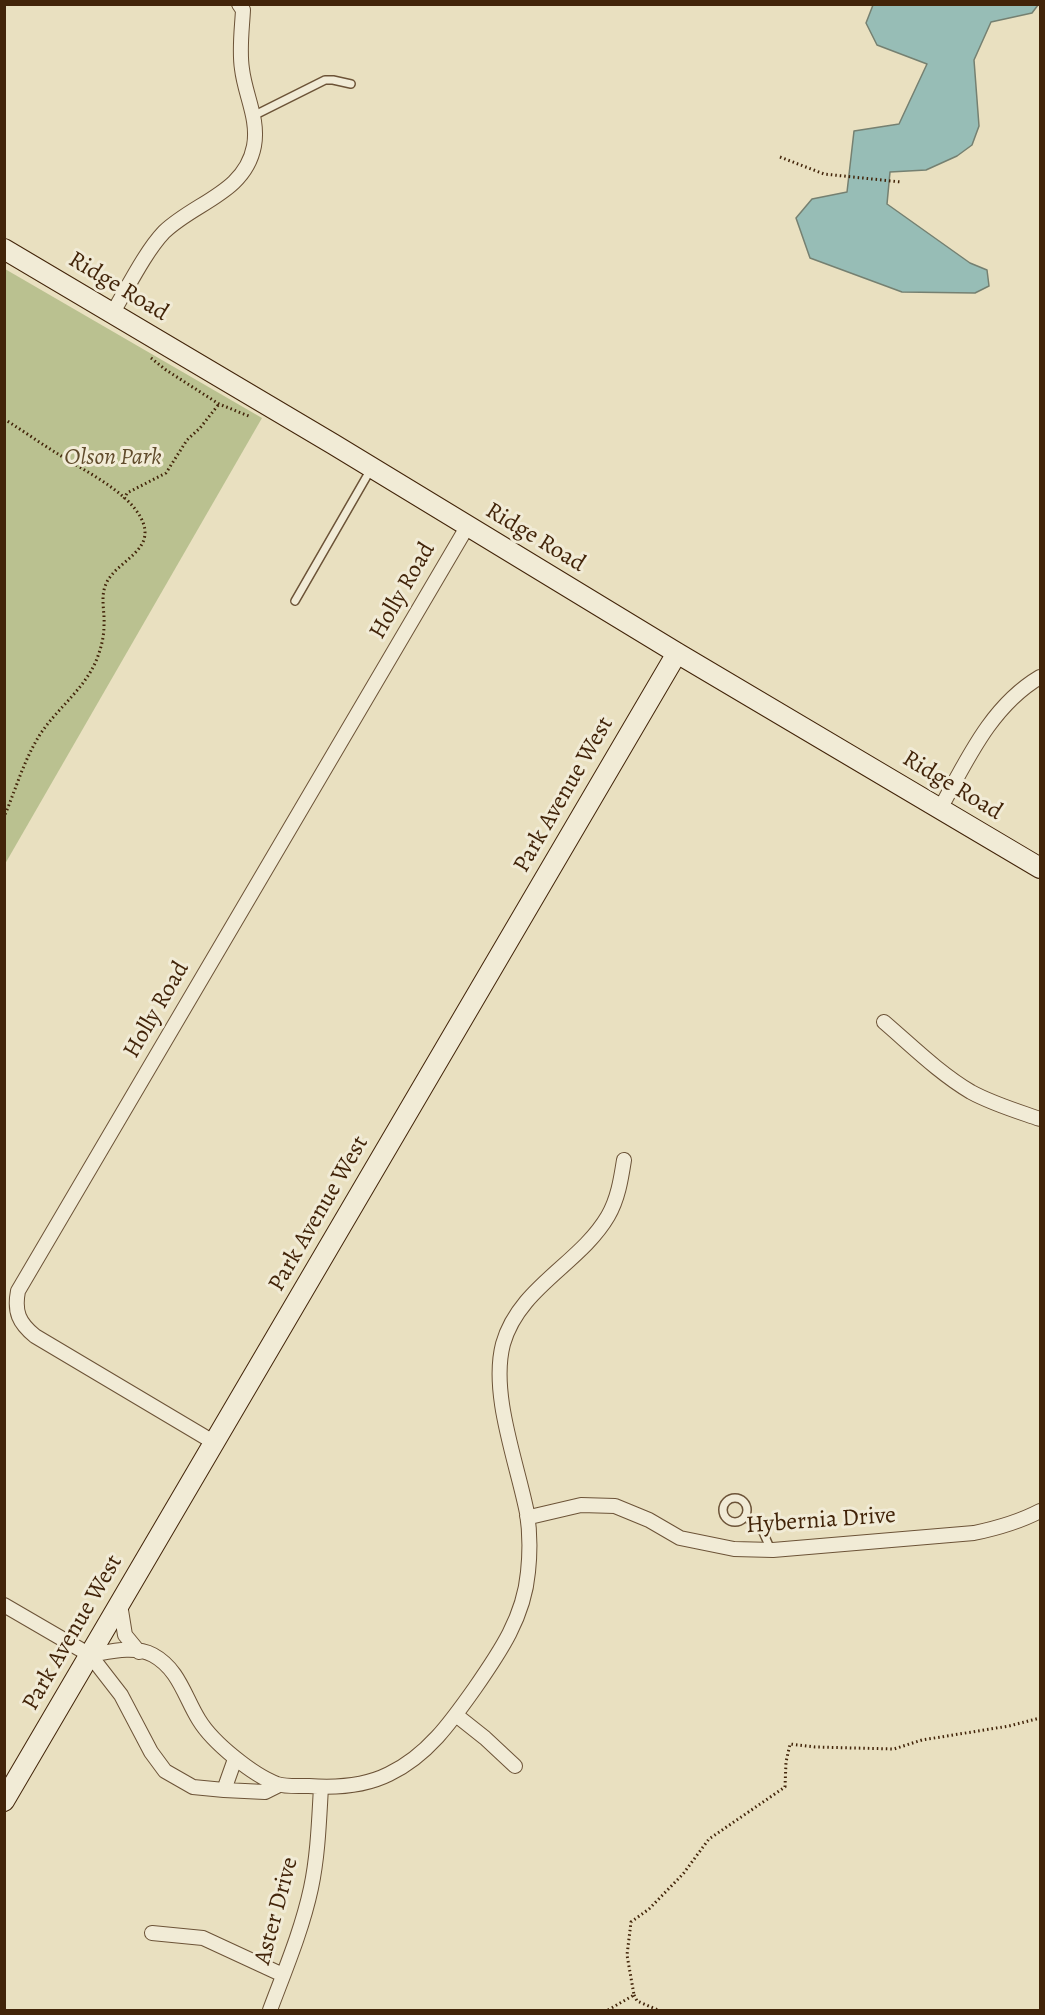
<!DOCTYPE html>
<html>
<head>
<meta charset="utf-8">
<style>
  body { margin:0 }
  #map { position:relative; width:1045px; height:2015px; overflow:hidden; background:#e9e0c0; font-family:Alegreya,serif }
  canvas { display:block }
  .frame { position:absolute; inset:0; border:6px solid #422409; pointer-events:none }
</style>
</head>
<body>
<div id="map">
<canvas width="1045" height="2015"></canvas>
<div class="frame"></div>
</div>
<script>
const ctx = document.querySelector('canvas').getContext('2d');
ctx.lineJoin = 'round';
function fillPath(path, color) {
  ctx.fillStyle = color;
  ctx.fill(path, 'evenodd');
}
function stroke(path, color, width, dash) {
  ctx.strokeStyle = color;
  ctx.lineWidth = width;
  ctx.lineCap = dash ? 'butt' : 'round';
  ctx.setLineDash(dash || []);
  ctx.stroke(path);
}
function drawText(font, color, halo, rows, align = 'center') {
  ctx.font = font + ' Alegreya,serif';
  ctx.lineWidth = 6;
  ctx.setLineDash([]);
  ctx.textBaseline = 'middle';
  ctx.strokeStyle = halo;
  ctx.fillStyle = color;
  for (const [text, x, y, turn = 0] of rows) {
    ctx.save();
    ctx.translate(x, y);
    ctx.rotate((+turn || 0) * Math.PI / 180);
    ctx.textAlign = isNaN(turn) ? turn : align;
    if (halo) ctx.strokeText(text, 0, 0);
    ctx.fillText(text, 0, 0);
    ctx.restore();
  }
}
fillPath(new Path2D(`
  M 5,269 L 262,418 L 5,864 Z`), '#bac190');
const water = new Path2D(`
  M 873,5 L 1038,5 L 1032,13 L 991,22 L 974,60 L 979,126 L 972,145 L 957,156 L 926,170 L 890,172 L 887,204 L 970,263 L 987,270 L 989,286 L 975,293 L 902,292 L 810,258 L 796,218 L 812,199 L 847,192 L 854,131 L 899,124 L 927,64 L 877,45 L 866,23 Z`);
fillPath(water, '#97bdb6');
stroke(water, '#758071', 1.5);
const lane = new Path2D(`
  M 253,116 L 325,80 L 333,80 L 351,84
  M 295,601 L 371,469
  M723 1510a12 12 0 1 1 24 0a12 12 0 1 1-24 0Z
  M 745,1516 L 763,1532 L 771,1550`);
const street = new Path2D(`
  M 112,314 C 127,289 145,252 164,232 C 195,202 245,193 254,146 C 259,119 245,95 242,69 C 239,50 242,29 243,10 L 239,4
  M 940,809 C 967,760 991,706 1040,677
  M 884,1022 C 912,1046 939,1073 971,1092 C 993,1104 1017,1111 1040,1119
  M 215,1443 L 35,1336 C 19,1323 14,1312 18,1291 L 467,527
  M 527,1516 L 534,1516 L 581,1505 L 615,1506 L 649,1520 L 680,1538 L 734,1549 L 773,1550 L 974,1533 C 998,1528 1019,1522 1040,1511
  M 120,1604 L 125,1635 L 139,1652
  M 4,1605 L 90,1655 L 121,1695 L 151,1752 L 165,1771 L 193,1787 L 224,1790 L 265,1792 L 279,1785
  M 90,1655 C 109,1652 134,1645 153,1655 C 179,1669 185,1698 199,1720 C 213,1743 253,1775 277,1784 C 286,1787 300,1786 309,1786 C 336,1788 365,1786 389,1774 C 427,1756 451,1722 475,1688 C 500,1652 524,1617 528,1572 C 530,1553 530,1532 527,1513 C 517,1462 490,1394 503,1344 C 519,1287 580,1264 608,1216 C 618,1199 621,1179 624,1160
  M 456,1715 L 485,1738 L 515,1766
  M 224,1790 L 235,1759
  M 152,1933 L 203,1938 L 283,1975
  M 270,2010 C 285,1970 302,1930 311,1888 C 318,1855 319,1821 321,1787`);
const secondary = new Path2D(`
  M 4,249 L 333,444 L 677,653 L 1040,868
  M 4,1801 L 677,653`);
stroke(lane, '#6c5337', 10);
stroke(street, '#6c5337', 16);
stroke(secondary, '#422409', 22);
stroke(new Path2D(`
  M 780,157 L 824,174 L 901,182
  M 151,358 L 166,370 L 219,404 L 251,417
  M 4,419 C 22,430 40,443 58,454 C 83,470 127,491 141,518 C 158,551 116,560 106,584 C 100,597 105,612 104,625 C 104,637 101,649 96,661 C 84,689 58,708 41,733 C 24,759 16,789 4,817
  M 124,499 L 127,493 L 166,473 L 187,440 L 200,428 L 219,404
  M 634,1995 L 637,2001 L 658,2010
  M 608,2010 L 634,1995 L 627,1955 L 631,1922 L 649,1909 L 683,1874 L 709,1839 L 785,1787 L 786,1762 L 790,1744 L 815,1747 L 894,1749 L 922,1740 L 1009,1726 L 1040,1718`), '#422409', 3, [1.5, 3]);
stroke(lane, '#f1ebd6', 7);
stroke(street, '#f1ebd6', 14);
stroke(secondary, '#f1ebd6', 20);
drawText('24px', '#422409', '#f1ebd6', [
  ["Ridge Road",118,287,31],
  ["Ridge Road",535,538,31],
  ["Holly Road",403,591,-60],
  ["Ridge Road",952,786,31],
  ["Park Avenue West",564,795,-60],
  ["Holly Road",157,1010,-60],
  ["Park Avenue West",319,1214,-60],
  ["Hybernia Drive",821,1521,-4],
  ["Park Avenue West",73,1633,-60],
  ["Aster Drive",277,1911,-75]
]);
drawText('italic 24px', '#604b2b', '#f1ebd6', [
  ["Olson Park",113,458]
]);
</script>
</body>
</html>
